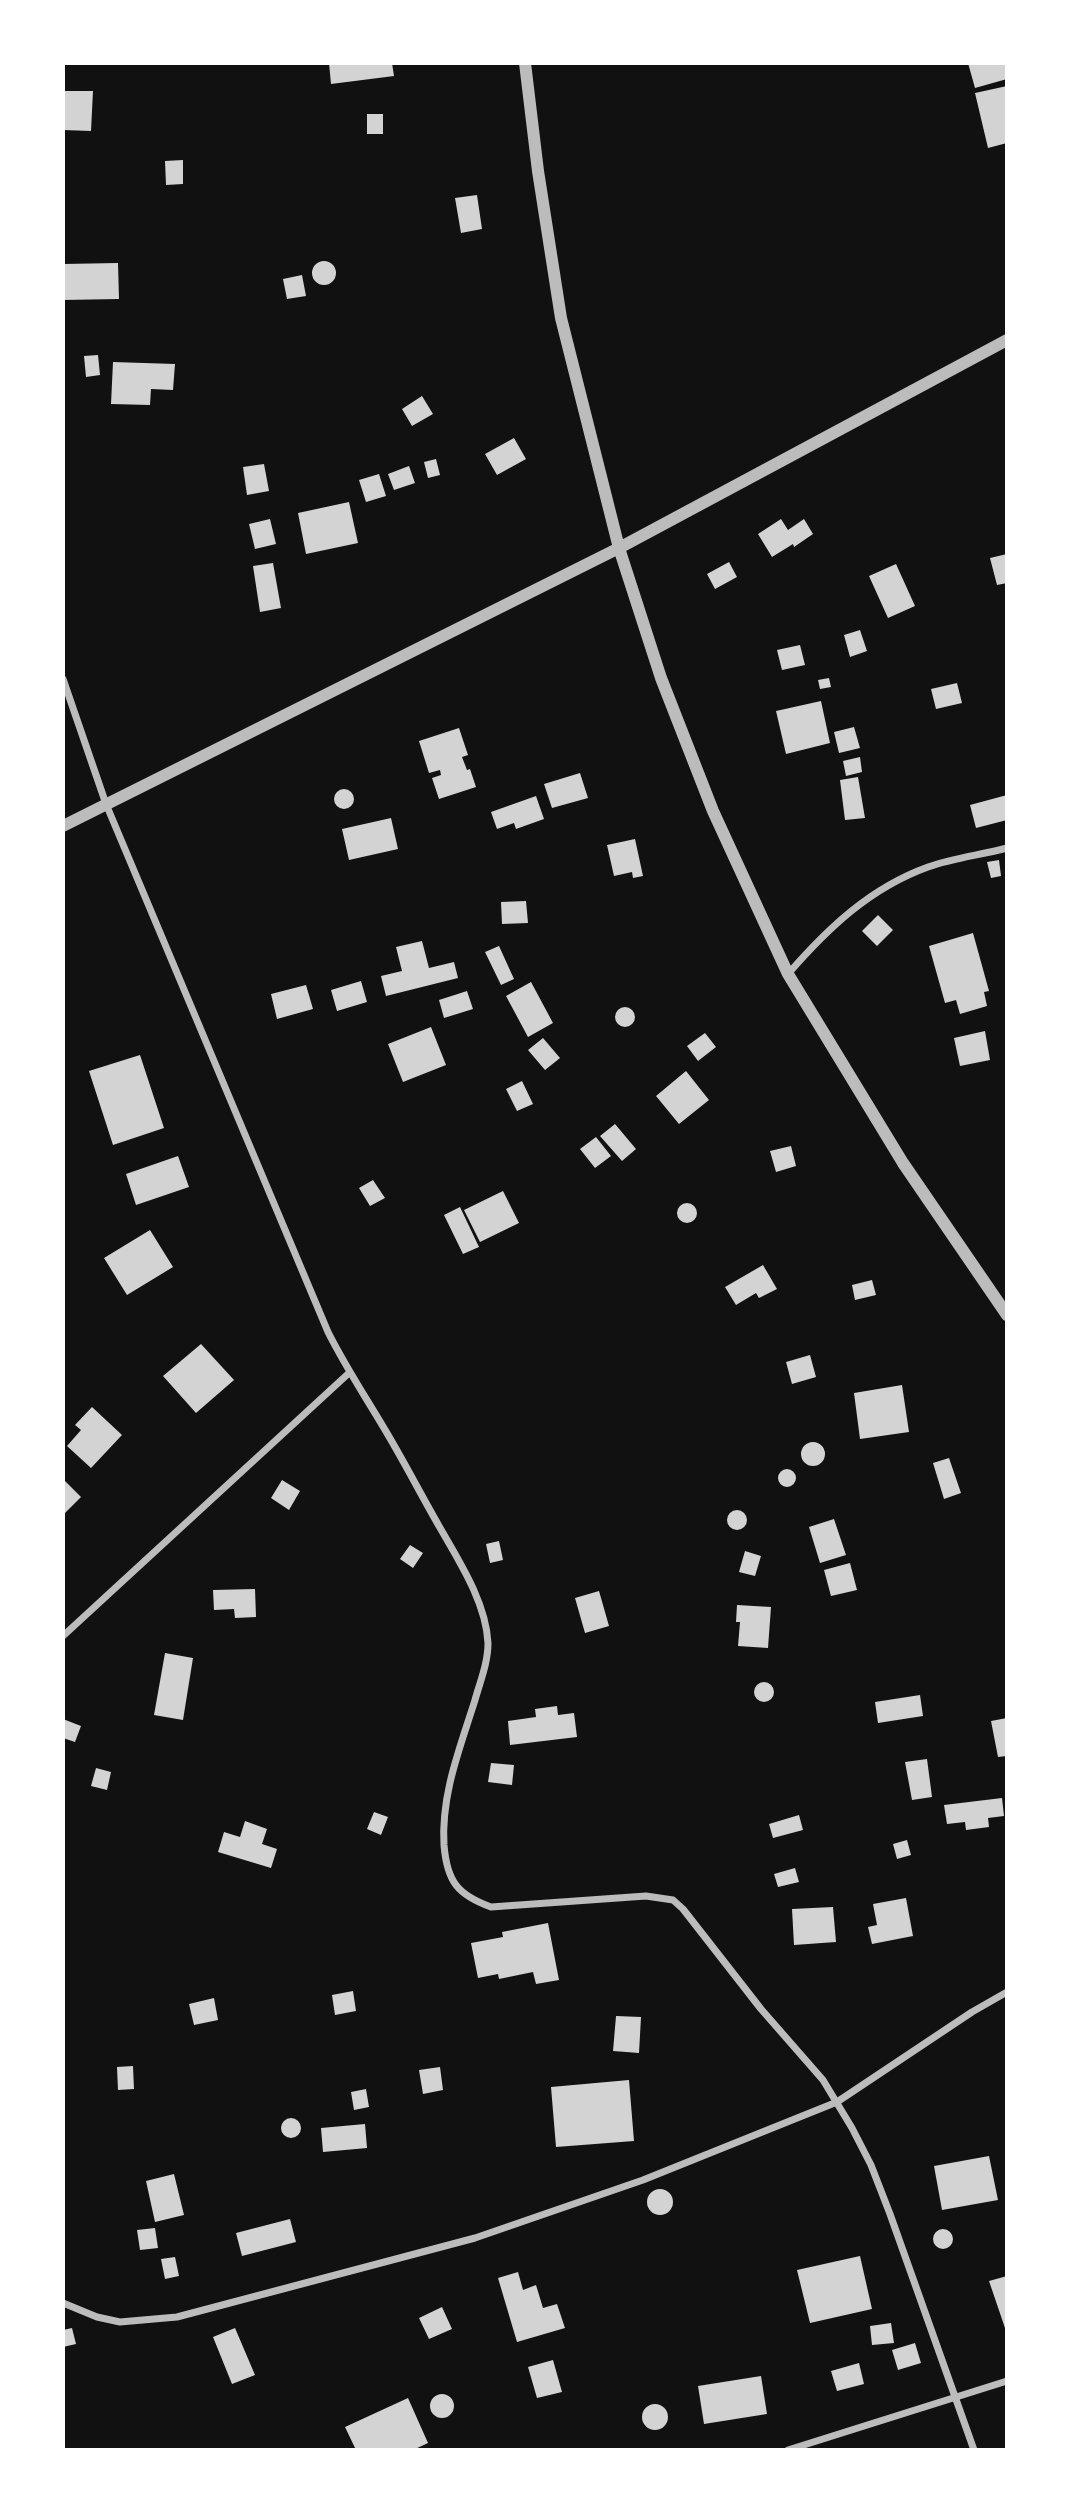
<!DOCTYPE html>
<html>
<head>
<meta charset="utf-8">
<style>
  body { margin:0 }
  #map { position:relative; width:1070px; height:2513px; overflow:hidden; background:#111; font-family:Mulish,sans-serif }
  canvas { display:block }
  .frame { position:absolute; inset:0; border:65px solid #fff; pointer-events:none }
</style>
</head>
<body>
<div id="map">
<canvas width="1070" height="2513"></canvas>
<div class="frame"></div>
</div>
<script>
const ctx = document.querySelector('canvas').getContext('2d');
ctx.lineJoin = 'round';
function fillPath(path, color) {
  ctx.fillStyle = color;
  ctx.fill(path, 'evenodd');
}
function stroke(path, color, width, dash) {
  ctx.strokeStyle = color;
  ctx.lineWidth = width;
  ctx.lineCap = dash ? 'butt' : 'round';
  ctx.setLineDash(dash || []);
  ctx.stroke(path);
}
fillPath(new Path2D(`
  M 329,63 L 392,63 L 394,76 L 331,84 Z
  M 968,63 L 1007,63 L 1007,79 L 975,88 Z
  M 1007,86 L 1007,143 L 988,148 L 975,93 Z
  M 63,91 L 93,91 L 91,131 L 63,130 Z
  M 367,114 L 383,114 L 383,134 L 367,134 Z
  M 183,160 L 183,184 L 166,185 L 165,161 Z
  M 477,195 L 482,229 L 461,233 L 455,198 Z
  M312 273a12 12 0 1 1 24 0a12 12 0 1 1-24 0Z
  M 118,263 L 119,299 L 63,300 L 63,264 Z
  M 302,275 L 306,296 L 287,299 L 283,279 Z
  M 98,355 L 100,375 L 86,377 L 84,356 Z
  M 113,362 L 175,364 L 173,390 L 151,389 L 150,405 L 111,404 Z
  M 422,396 L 433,414 L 412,426 L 402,409 Z
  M 514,438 L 526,459 L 497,475 L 485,454 Z
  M 436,459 L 440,475 L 428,478 L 424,462 Z
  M 264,464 L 269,491 L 247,495 L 243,467 Z
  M 409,466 L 415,483 L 394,490 L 388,474 Z
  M 379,474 L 386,496 L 366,502 L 359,480 Z
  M 349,502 L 358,543 L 306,554 L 298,513 Z
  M 270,519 L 276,544 L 255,549 L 249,524 Z
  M 781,519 L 788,530 L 804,519 L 813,534 L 794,547 L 793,544 L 772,557 L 758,534 Z
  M 1007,554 L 1007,583 L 997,585 L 990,558 Z
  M 729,562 L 737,577 L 715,589 L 707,574 Z
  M 273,563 L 281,608 L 260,612 L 253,566 Z
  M 896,564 L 915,606 L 888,618 L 869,576 Z
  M 860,630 L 867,651 L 850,657 L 844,635 Z
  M 800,645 L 805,665 L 782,670 L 777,650 Z
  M 829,678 L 831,687 L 820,689 L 818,680 Z
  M 957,683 L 962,703 L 936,709 L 931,689 Z
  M 821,701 L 830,743 L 786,754 L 776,711 Z
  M 854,727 L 860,748 L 839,753 L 834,732 Z
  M 459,728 L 468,755 L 462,757 L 467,770 L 470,769 L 476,787 L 439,799 L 432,778 L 441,775 L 440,770 L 429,773 L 419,741 Z
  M 860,757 L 862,772 L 846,776 L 843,761 Z
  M 580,773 L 588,798 L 552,808 L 544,784 Z
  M 858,777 L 865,818 L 845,820 L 840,780 Z
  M334 799a10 10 0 1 1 20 0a10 10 0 1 1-20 0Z
  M 1007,795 L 1007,820 L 976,828 L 970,805 Z
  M 536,796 L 544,819 L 516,829 L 514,823 L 497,829 L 491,812 Z
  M 391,818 L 398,849 L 349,860 L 342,829 Z
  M 635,839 L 643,876 L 633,878 L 632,872 L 614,876 L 607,845 Z
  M 999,860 L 1001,876 L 991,878 L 987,862 Z
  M 526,901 L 528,923 L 502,924 L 501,902 Z
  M 878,915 L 893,930 L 877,946 L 862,931 Z
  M 973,933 L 989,991 L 984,992 L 987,1006 L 960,1014 L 956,1000 L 945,1003 L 929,946 Z
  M 422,941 L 429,968 L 454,962 L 458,978 L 386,996 L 381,976 L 402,971 L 396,947 Z
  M 499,946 L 514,979 L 501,985 L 485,952 Z
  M 361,981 L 367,1002 L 337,1011 L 331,990 Z
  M 531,982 L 553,1023 L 528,1037 L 506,996 Z
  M 306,985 L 313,1009 L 277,1019 L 271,994 Z
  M 467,991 L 473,1009 L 444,1018 L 439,1000 Z
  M615 1017a10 10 0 1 1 20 0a10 10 0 1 1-20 0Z
  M 431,1027 L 446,1065 L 403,1082 L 388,1044 Z
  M 985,1031 L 990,1060 L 960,1066 L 954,1038 Z
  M 705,1033 L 716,1047 L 698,1061 L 687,1046 Z
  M 543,1038 L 560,1058 L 545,1070 L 528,1050 Z
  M 140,1055 L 164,1128 L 113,1145 L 89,1071 Z
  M 686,1071 L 709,1100 L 679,1124 L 656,1096 Z
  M 522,1081 L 533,1104 L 517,1111 L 506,1089 Z
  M 615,1124 L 636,1149 L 622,1161 L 600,1136 Z
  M 596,1137 L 611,1156 L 595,1168 L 580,1149 Z
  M 791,1146 L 796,1166 L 776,1172 L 770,1151 Z
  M 178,1156 L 189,1187 L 136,1205 L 126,1174 Z
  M 373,1180 L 385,1198 L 370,1206 L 359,1188 Z
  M 503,1191 L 519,1223 L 480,1242 L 464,1210 Z
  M677 1213a10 10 0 1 1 20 0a10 10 0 1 1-20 0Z
  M 460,1207 L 479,1247 L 463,1254 L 444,1215 Z
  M 150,1230 L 173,1267 L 127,1295 L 104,1258 Z
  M 763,1265 L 777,1289 L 759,1298 L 756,1293 L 736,1305 L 725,1287 Z
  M 872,1280 L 876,1295 L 855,1300 L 852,1285 Z
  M 201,1344 L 234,1380 L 196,1413 L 163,1376 Z
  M 810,1355 L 816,1377 L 792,1384 L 786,1362 Z
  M 902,1385 L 909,1432 L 860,1439 L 854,1393 Z
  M 92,1407 L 122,1435 L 91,1468 L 67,1446 L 81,1430 L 75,1425 Z
  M801 1454a12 12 0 1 1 24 0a12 12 0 1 1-24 0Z
  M 949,1458 L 961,1493 L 944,1499 L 933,1463 Z
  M778 1478a9 9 0 1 1 18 0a9 9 0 1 1-18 0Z
  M 63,1479 L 81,1497 L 63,1515 Z
  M 282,1480 L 300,1491 L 289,1510 L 271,1498 Z
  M727 1520a10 10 0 1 1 20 0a10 10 0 1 1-20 0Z
  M 834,1519 L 846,1555 L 820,1563 L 809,1527 Z
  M 499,1541 L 503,1560 L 490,1563 L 486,1544 Z
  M 410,1545 L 423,1553 L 413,1568 L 400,1559 Z
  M 745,1551 L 761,1556 L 755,1576 L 739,1572 Z
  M 850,1563 L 857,1590 L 831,1596 L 824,1570 Z
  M 255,1589 L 256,1617 L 235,1618 L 234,1609 L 214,1610 L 213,1590 Z
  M 599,1591 L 609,1626 L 585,1633 L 575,1598 Z
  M 737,1605 L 771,1607 L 768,1648 L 738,1646 L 740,1622 L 736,1622 Z
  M 165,1653 L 193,1658 L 183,1720 L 154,1715 Z
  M754 1692a10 10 0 1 1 20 0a10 10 0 1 1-20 0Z
  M 920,1695 L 923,1716 L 878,1723 L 875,1702 Z
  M 557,1706 L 558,1715 L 574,1713 L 577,1737 L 510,1745 L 508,1721 L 536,1717 L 535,1709 Z
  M 1007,1718 L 1007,1756 L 998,1757 L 991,1721 Z
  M 63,1719 L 81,1726 L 75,1742 L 63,1738 Z
  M 927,1759 L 932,1797 L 912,1800 L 905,1762 Z
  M 491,1763 L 514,1765 L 512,1785 L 488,1782 Z
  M 96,1768 L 111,1772 L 107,1790 L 91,1786 Z
  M 1002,1798 L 1004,1816 L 988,1818 L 989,1827 L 966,1830 L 965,1822 L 947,1824 L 944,1805 Z
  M 374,1812 L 388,1817 L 381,1835 L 367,1829 Z
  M 799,1815 L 803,1830 L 773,1838 L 769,1824 Z
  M 245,1821 L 267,1829 L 262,1844 L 277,1849 L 271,1868 L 218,1852 L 224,1832 L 240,1837 Z
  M 907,1840 L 911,1855 L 897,1859 L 893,1844 Z
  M 795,1868 L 799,1882 L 778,1887 L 774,1874 Z
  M 906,1898 L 913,1936 L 872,1944 L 868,1927 L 877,1925 L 873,1904 Z
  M 833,1907 L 836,1942 L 794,1945 L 792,1909 Z
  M 548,1923 L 559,1980 L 536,1984 L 533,1972 L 499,1979 L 498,1974 L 478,1978 L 471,1943 L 503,1937 L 502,1932 Z
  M 353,1991 L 356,2011 L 335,2015 L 332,1995 Z
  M 214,1998 L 218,2020 L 194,2025 L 189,2004 Z
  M 616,2016 L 641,2017 L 639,2053 L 613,2051 Z
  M 133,2066 L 134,2089 L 118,2090 L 117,2067 Z
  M 440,2067 L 443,2090 L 423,2094 L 419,2070 Z
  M 629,2080 L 634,2141 L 556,2147 L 551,2087 Z
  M 366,2089 L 369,2107 L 354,2110 L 351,2092 Z
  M281 2128a10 10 0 1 1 20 0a10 10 0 1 1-20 0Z
  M 365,2124 L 367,2148 L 323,2152 L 321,2128 Z
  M 989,2156 L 998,2200 L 942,2210 L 934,2166 Z
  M 174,2174 L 184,2215 L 155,2222 L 146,2181 Z
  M647 2202a13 13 0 1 1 26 0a13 13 0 1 1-26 0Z
  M 290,2219 L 296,2242 L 242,2256 L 236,2233 Z
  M 155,2228 L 158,2248 L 140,2250 L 137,2230 Z
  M933 2239a10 10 0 1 1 20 0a10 10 0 1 1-20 0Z
  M 860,2256 L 872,2309 L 810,2323 L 797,2270 Z
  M 175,2257 L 179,2276 L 165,2279 L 161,2259 Z
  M 518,2272 L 523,2290 L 536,2285 L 543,2308 L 557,2304 L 565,2328 L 517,2342 L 498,2278 Z
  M 1007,2276 L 1007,2327 L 1005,2328 L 989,2281 Z
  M 442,2307 L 452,2329 L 429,2339 L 419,2318 Z
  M 891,2323 L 894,2343 L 872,2345 L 870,2326 Z
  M 72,2328 L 76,2344 L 63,2347 L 63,2330 Z
  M 235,2328 L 255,2375 L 232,2384 L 213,2337 Z
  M 915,2343 L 921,2363 L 898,2370 L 892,2350 Z
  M 553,2360 L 562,2392 L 537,2398 L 528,2367 Z
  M 859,2363 L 864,2384 L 837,2391 L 831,2371 Z
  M 761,2376 L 767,2414 L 704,2424 L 698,2386 Z
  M430 2406a12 12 0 1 1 24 0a12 12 0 1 1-24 0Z
  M 408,2398 L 428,2443 L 413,2450 L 356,2450 L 345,2427 Z
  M642 2417a13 13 0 1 1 26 0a13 13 0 1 1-26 0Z`), '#d3d3d3');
stroke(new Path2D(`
  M 63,679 L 106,804 L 328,1332 C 348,1372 373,1408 395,1447 C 410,1473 424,1500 439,1526 C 459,1561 486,1602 488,1643 C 488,1663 480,1682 475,1700 C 460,1748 441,1794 444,1845 C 447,1882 458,1895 491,1907 L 646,1896 L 673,1900 L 683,1909 L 761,2009 L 823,2080 L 852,2128 L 871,2165 L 890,2214 L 974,2450
  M 788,974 C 828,928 870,888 928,867 C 953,858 981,855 1007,848
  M 63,1636 L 349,1373
  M 63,2303 L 97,2317 L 120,2322 L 177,2317 L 475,2238 L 643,2180 L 837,2102 L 972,2012 L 1007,1992
  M 788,2450 L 1007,2381`), '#bcbcbc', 7);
stroke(new Path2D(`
  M 525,63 L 538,171 L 561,318 L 619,548 L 661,678 L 713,811 L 788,974 L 903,1163 L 1007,1315
  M 63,826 L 619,548 L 1007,340`), '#bcbcbc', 12);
</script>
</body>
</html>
